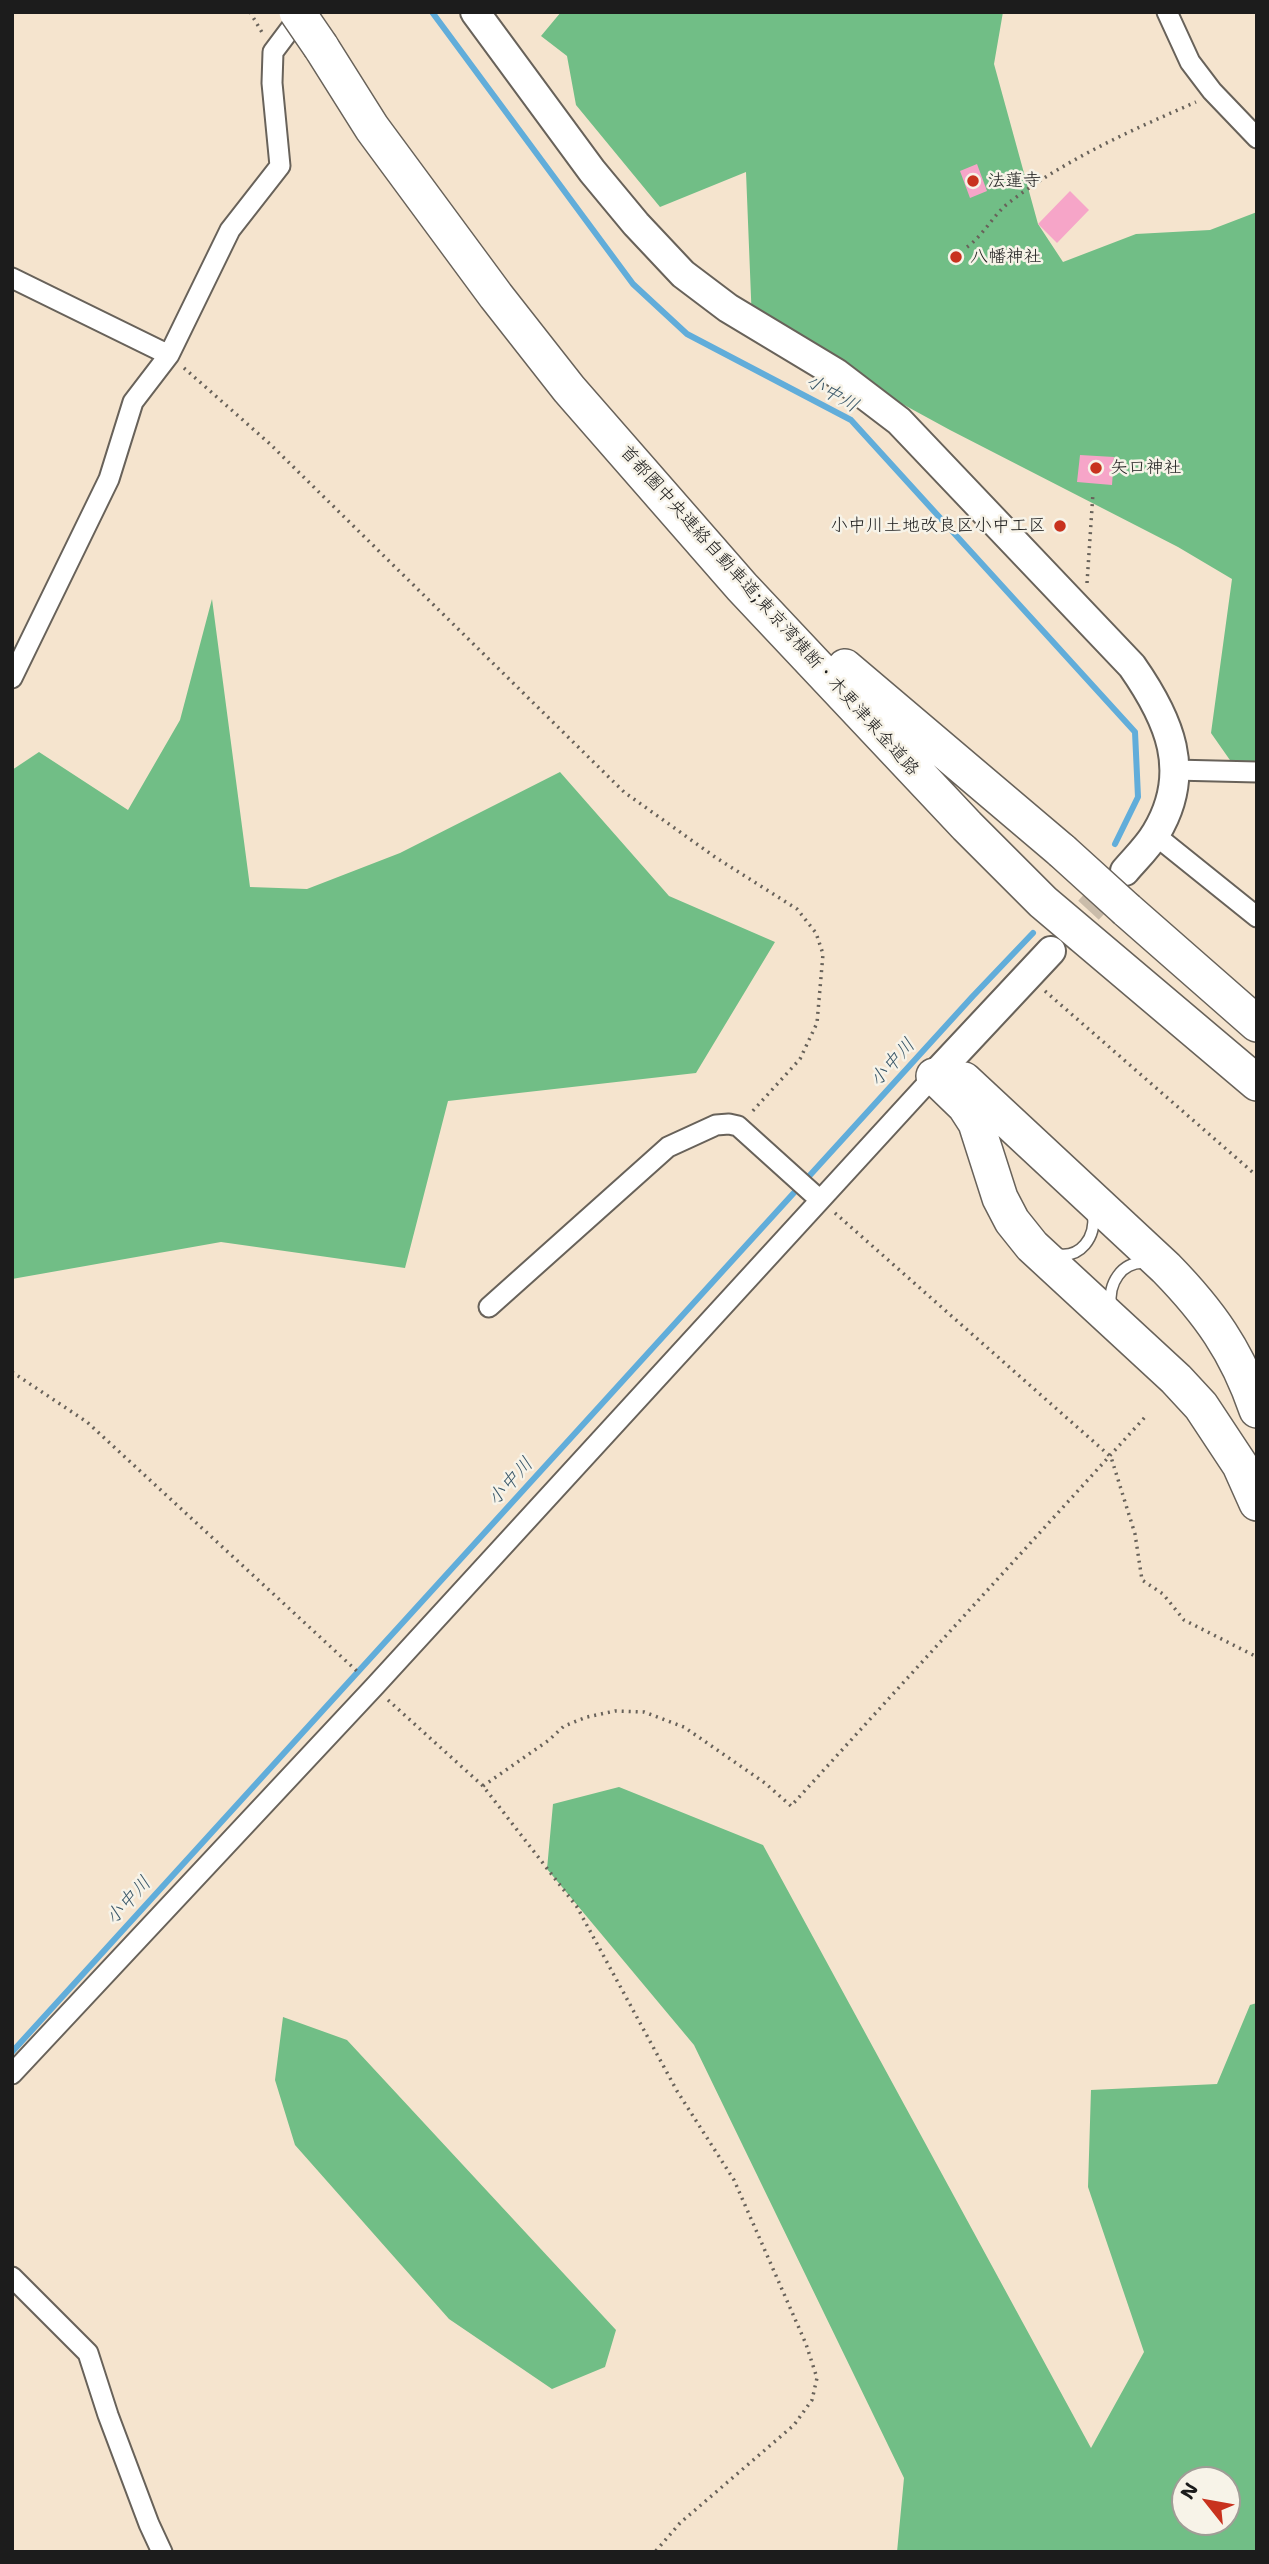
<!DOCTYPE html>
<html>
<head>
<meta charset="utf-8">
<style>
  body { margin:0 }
  #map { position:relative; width:1269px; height:2564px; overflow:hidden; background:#f5e4ce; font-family:"Shantell Sans",sans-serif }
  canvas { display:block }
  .frame { position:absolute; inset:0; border:14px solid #1c1c1c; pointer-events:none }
  .north { position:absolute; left:1171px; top:2466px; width:70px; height:70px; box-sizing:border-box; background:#f7f3e8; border:2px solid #9f9d96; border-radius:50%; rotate:301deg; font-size:19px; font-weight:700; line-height:28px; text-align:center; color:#1c1c1c }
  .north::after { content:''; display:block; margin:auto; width:24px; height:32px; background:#c8321e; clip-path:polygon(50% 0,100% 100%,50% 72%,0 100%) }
</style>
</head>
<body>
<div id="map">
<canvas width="1269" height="2564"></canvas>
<div class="frame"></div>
<div class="north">N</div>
</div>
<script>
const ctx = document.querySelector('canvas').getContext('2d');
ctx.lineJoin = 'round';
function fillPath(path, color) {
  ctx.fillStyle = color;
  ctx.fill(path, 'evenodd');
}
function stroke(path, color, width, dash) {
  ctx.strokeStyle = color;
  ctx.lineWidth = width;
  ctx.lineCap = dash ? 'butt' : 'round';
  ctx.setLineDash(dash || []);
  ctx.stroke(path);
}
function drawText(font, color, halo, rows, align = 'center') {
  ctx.font = font + ' "Shantell Sans","Klee One",sans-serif';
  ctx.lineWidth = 5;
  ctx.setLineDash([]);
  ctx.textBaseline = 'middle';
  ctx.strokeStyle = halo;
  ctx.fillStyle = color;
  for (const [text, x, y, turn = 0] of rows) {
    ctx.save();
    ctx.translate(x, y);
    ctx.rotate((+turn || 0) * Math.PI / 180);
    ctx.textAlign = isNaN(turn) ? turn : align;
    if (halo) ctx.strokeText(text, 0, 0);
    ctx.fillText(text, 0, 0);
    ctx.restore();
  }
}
fillPath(new Path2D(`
  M 561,12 L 1003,12 L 994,64 L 1038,224 L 1063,262 L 1136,234 L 1210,230 L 1257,212 L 1257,767 L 1239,773 L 1211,733 L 1232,579 L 1178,547 L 950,430 L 752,322 L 746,172 L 660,207 L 576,105 L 567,56 L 541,36 Z
  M 212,599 L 250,887 L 307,889 L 400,853 L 560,772 L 669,896 L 775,942 L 696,1073 L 448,1101 L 405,1268 L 221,1242 L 12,1279 L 12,770 L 39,752 L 128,810 L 180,720 Z
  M 619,1787 L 763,1845 L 1091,2448 L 1144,2352 L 1088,2187 L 1091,2090 L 1217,2084 L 1250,2005 L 1257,2003 L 1257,2552 L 897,2552 L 904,2478 L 694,2045 L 547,1869 L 553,1804 ZM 1185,2480 L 1227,2480 L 1227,2522 L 1185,2522 Z
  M 283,2017 L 347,2040 L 616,2330 L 605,2367 L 552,2389 L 449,2319 L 295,2145 L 275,2080 Z`), '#71be86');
stroke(new Path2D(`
  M 432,12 L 633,284 L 687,334 L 851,420 L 1135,732 L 1138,797 L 1115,844
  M 12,2052 L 973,996 L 1033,933`), '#61adda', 6);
fillPath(new Path2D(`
  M 977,164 L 987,191 L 970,198 L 960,171 Z
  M 1070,191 L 1089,210 L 1057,243 L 1038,224 Z
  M 1080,455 L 1114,457 L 1112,485 L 1077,482 Z`), '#f6a5c8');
stroke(new Path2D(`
  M 1060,941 L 1120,876`), '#cabcaa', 28, [28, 14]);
const lane = new Path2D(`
  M 1056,1254 C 1081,1259 1096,1237 1093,1214
  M 1111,1306 C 1108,1284 1121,1261 1146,1263`);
const street = new Path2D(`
  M 1167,12 L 1190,62 L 1212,91 L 1257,138
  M 12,278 L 169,355
  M 12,678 L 109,479 L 133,402 L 169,355 L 230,230 L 280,166 L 272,83 L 273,52 L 303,12
  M 1174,770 L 1257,772
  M 1155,835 L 1257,917
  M 489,1307 L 668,1147 L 716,1125 L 729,1124 L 738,1126 L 820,1200
  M 12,2074 L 374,1687 L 934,1076
  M 12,2277 L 88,2353 L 108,2415 L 149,2524 L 162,2552`);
const secondary = new Path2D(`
  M 475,12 L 592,171 L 636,224 L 683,274 L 728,308 L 836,373 L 899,421 L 1132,666 C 1169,719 1193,772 1156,833 C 1148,847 1135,859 1125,871
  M 934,1076 L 1051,951`);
const highway = new Path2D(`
  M 321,47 L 372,128 L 496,296 L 569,389 L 742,587 L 967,826 L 1043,902 L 1257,1083
  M 845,667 L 1062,851
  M 1127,910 L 1257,1024
  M 934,1076 L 965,1106 L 976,1123 L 1000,1198 L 1012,1221 L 1032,1246 L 1176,1379 L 1201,1406 L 1240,1465 L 1257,1503
  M 964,1080 L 1166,1268 C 1209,1312 1237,1351 1257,1410`);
stroke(lane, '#68625a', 13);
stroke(street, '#68625a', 23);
stroke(secondary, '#68625a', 32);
stroke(highway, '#68625a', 38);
stroke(new Path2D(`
  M 250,12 L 263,34
  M 967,247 C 985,234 994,213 1011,201 C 1068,158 1132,130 1196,102
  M 184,368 L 270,444 L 624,792 L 715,857 L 797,909 L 816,933 L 823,954 L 817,1023 L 800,1059 L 750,1114
  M 1087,583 L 1093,493
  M 1045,991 L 1257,1176
  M 835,1213 L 1111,1457 L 1135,1534 L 1142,1580 L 1163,1594 L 1184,1620 L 1257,1657
  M 12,1372 L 87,1422 L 359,1673
  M 388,1700 L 483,1786 L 577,1907 L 677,2091 L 734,2180 L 806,2344 L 817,2378 L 812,2400 L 794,2425 L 680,2523 L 655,2552
  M 483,1786 L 549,1740 L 564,1726 L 587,1717 L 615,1711 L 644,1712 L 684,1727 L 765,1783 L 791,1806 L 1146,1416`), '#68625a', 3.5, [2, 5]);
stroke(lane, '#fff', 10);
stroke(street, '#fff', 19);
stroke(secondary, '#fff', 28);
stroke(highway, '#fff', 35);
const highwayBridge = new Path2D(`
  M 297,12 L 321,47
  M 1062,851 L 1127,910`);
stroke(highwayBridge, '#68625a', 38, []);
stroke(highwayBridge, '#fff', 35);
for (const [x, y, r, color] of [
  [973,181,7,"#c8321e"],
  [956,257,7,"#c8321e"],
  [1096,468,7,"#c8321e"],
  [1060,526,7,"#c8321e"]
]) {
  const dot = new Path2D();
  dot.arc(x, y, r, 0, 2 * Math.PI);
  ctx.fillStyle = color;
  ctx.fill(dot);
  stroke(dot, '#f7f3e8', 2.5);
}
drawText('18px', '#1c1c1c', '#f7f3e8', [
  ["法蓮寺",987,181],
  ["八幡神社",970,257],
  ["矢口神社",1110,468],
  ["小中川土地改良区小中工区",1046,526,"right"]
], 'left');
drawText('18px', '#1c1c1c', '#f7f3e8', [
  ["首都圏中央連絡自動車道;東京湾横断・木更津東金道路",769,611,48]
]);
drawText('italic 19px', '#385668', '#f7f3e8', [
  ["小中川",832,394,30],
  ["小中川",893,1063,-48],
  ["小中川",511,1482,-48],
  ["小中川",129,1901,-48]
]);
</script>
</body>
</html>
